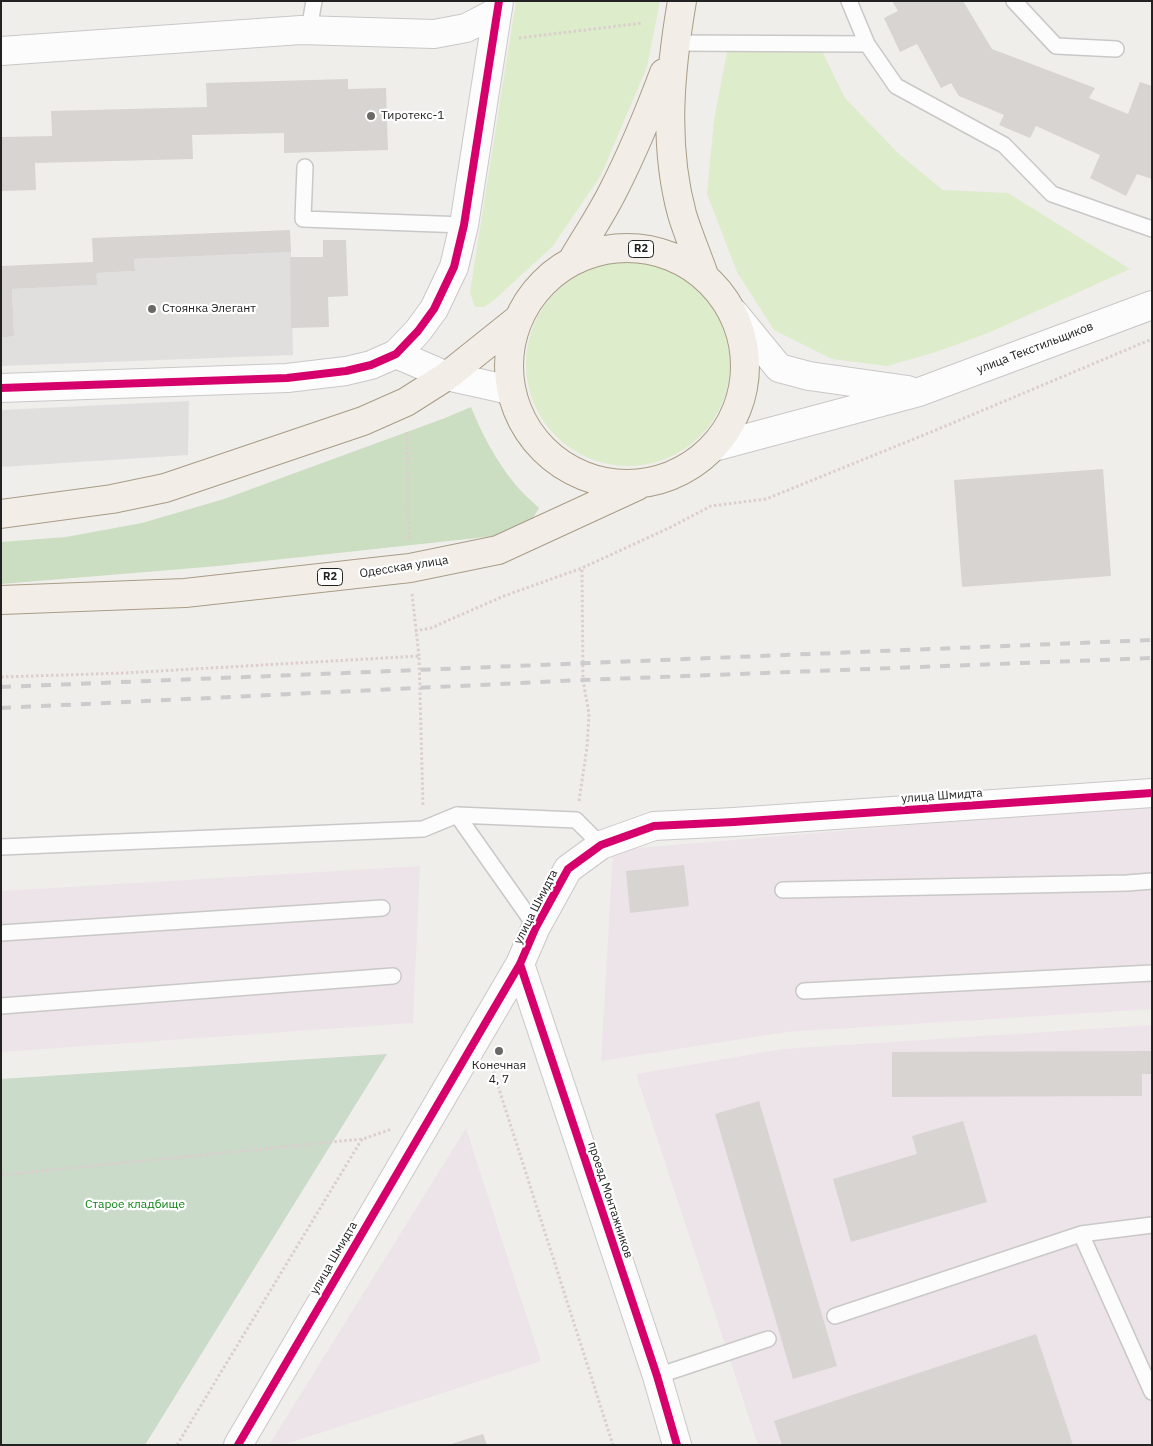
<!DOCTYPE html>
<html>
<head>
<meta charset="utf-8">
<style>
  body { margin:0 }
  #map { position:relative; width:1153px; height:1446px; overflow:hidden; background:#f0eeeb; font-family:"IBM Plex Sans",sans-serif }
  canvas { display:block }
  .frame { position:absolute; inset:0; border:2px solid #222; pointer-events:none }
</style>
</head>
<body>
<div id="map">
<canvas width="1153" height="1446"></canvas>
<div class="frame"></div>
</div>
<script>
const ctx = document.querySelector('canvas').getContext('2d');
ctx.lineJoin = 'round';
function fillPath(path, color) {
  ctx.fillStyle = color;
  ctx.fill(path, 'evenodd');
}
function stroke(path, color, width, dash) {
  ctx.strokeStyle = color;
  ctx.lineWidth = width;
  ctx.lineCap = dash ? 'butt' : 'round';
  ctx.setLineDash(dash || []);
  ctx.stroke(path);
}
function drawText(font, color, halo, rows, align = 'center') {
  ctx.font = font + ' "IBM Plex Sans",sans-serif';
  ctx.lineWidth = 4.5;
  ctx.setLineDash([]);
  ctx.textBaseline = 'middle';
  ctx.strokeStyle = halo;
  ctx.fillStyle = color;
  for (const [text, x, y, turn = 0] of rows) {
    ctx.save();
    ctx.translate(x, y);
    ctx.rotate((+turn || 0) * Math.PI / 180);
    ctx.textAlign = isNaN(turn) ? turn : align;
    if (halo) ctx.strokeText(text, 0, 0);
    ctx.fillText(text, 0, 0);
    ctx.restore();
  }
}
fillPath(new Path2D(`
  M 1152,805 L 1152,1009 L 787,1032 L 601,1061 L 613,850 Z
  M 420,866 L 413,1023 L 1,1052 L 1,891 Z
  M 1152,1025 L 1152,1445 L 758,1445 L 636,1074 L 783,1049 Z
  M 466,1128 L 541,1361 L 283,1445 L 269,1445 Z`), '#ede4e9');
fillPath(new Path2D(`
  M 516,1 L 660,1 L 647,67 L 601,175 L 553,246 L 493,301 L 484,307 L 475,307 L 470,293 L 472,279 Z
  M 821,49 L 845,98 L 899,154 L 943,190 L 1008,193 L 1130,269 L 988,333 L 936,352 L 887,366 L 832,359 L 774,330 L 737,272 L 707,194 L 714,120 L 727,52 Z
  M526 364a102 102 0 1 1 204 0a102 102 0 1 1-204 0Z`), '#ddeccb');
fillPath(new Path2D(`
  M 471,407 C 482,434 496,461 515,484 C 522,493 531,500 539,508 L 533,518 L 495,536 L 218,566 L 1,584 L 1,542 L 66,537 L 142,523 L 224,499 L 445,418 Z`), '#cbdec1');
fillPath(new Path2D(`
  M 387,1054 L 145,1445 L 1,1445 L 1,1079 Z`), '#cadbca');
fillPath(new Path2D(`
  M 291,252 L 293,355 L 1,366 L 1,338 L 14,336 L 12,289 L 96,285 L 96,273 L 135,271 L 134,259 Z
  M 189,401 L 188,455 L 1,467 L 1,410 Z`), '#e0dfde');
fillPath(new Path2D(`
  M 892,1 L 963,1 L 992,49 L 1095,88 L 1089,98 L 1128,114 L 1140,82 L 1152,86 L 1152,179 L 1137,174 L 1126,196 L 1090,178 L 1100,155 L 1036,126 L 1030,138 L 999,125 L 1004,115 L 959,96 L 951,83 L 941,88 L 917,44 L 900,52 L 884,18 L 898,11 Z
  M 348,79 L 348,89 L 386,88 L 388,150 L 284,153 L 284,133 L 192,135 L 193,159 L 35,163 L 36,190 L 1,191 L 1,137 L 52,136 L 51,111 L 207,107 L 206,83 Z
  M 290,230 L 291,252 L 134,259 L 135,271 L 96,273 L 97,285 L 12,289 L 14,336 L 1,338 L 1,266 L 93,262 L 92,238 Z
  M 323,240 L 346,240 L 348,296 L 328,297 L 329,327 L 291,328 L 290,257 L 323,257 Z
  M 1103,469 L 1111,576 L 962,587 L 954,480 Z
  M 684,865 L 689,906 L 630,913 L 626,871 Z
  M 1152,1051 L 1152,1074 L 1142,1074 L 1142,1096 L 892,1097 L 892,1052 Z
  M 759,1101 L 837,1366 L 793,1379 L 715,1114 Z
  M 963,1121 L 987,1202 L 851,1242 L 833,1179 L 917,1154 L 912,1136 Z
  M 1036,1334 L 1073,1445 L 782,1445 L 774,1421 Z
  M 483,1434 L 487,1445 L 451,1445 L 451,1444 Z`), '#d7d4d2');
const service = new Path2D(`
  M 849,1 L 867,44 L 896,86 L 1004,145 L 1052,194 L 1152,229
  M 1014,1 L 1056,46 L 1116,49
  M 309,30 L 314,1
  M 675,43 L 867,44
  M 305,167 L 303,219 L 464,225
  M 457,815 L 576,820 L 601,845
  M 1,847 L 423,829 L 457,815 L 536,927
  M 783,890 L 1127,883 L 1152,881
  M 1,933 L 382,908
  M 804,991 L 1152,973
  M 1,1006 L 393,976
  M 1081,1234 L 1152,1225
  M 835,1316 L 1081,1234 L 1152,1392
  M 657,1376 L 768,1339`);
const minor = new Path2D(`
  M 1,51 L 301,30 L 434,34 L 466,28 L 497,12
  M 734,313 L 779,368 L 809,376 L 908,390
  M 396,354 L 447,376 L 510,390
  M 1,388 L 287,378 L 346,371 L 371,365 L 396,354 L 418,331 L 434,309 L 454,267 L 464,225 L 499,1
  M 714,447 L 919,392 L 1152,305
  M 520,964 L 657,1376 L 677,1445
  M 238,1445 L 520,964 L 536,927 L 568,869 L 601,845 L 654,826 L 734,822 L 1152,793`);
const primary = new Path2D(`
  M 682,1 C 670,71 663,144 682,214 C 688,234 697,255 704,275
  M509 366a118 118 0 1 1 236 0a118 118 0 1 1-236 0Z
  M 572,261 C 586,237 601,215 613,191 C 633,152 649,113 664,73
  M 1,514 L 112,499 L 165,488 L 363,421 L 406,402 L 447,376 L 517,320
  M 1,600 L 185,593 L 410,568 L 498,550 L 637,486`);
stroke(service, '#c9c8c7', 18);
stroke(minor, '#c9c8c7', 30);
stroke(primary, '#a79c86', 30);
stroke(new Path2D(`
  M 519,38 L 643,23
  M 407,432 L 409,540
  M 412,594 L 419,656
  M 415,631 L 431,628 L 504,596 L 582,568 L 669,528 L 711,506 L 766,499 L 936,430 L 1152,339
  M 1,677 L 124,673 L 419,656 L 423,806
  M 579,801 L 587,747 L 589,714 L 583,680 L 582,568
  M 492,1067 L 613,1445
  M 1,1175 L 363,1139 L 392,1129
  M 177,1445 L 362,1139`), '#dccecd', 3, [2.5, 2.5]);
stroke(service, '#fdfcfc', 15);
stroke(minor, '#fdfcfc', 28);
stroke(primary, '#f3ede7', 28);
stroke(new Path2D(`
  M 1,687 L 1152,640
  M 1,708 L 583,680 L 1152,658`), '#ccc', 4, [10, 10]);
stroke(new Path2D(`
  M 1,388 L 287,378 L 346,371 L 371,365 L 396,354 L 418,331 L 434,309 L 454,267 L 464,225 L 499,1
  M 520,964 L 657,1376 L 677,1445
  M 238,1445 L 520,964 L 536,927 L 568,869 L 601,845 L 654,826 L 734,822 L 1152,793`), '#d6006c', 8);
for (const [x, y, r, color] of [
  [371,116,5,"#6a6968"],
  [152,309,5,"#6a6968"],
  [499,1051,5,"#6a6968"]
]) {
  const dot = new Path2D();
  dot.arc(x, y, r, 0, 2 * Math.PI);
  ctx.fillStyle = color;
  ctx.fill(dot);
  stroke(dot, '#fff', 2);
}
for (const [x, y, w] of [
  [641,249,25],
  [330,577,25]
]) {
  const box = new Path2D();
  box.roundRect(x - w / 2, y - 8.5, w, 17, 4);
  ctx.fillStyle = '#fff';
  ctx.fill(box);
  stroke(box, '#222', 1);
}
drawText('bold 11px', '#222', null, [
  ["R2",641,249],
  ["R2",330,577]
]);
drawText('12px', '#222', '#fff', [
  ["Тиротекс-1",381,116],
  ["Стоянка Элегант",162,309],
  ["Конечная",499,1066,"center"],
  ["4, 7",499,1080,"center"]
], 'left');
drawText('12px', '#222', '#fff', [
  ["улица Текстильщиков",1035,348,-21],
  ["Одесская улица",404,567,-9],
  ["улица Шмидта",942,796,-4],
  ["улица Шмидта",536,907,-63],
  ["проезд Монтажников",610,1200,72],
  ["улица Шмидта",334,1258,-60]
]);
drawText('12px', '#0c8416', '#fff', [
  ["Старое кладбище",135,1205]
]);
</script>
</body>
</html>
